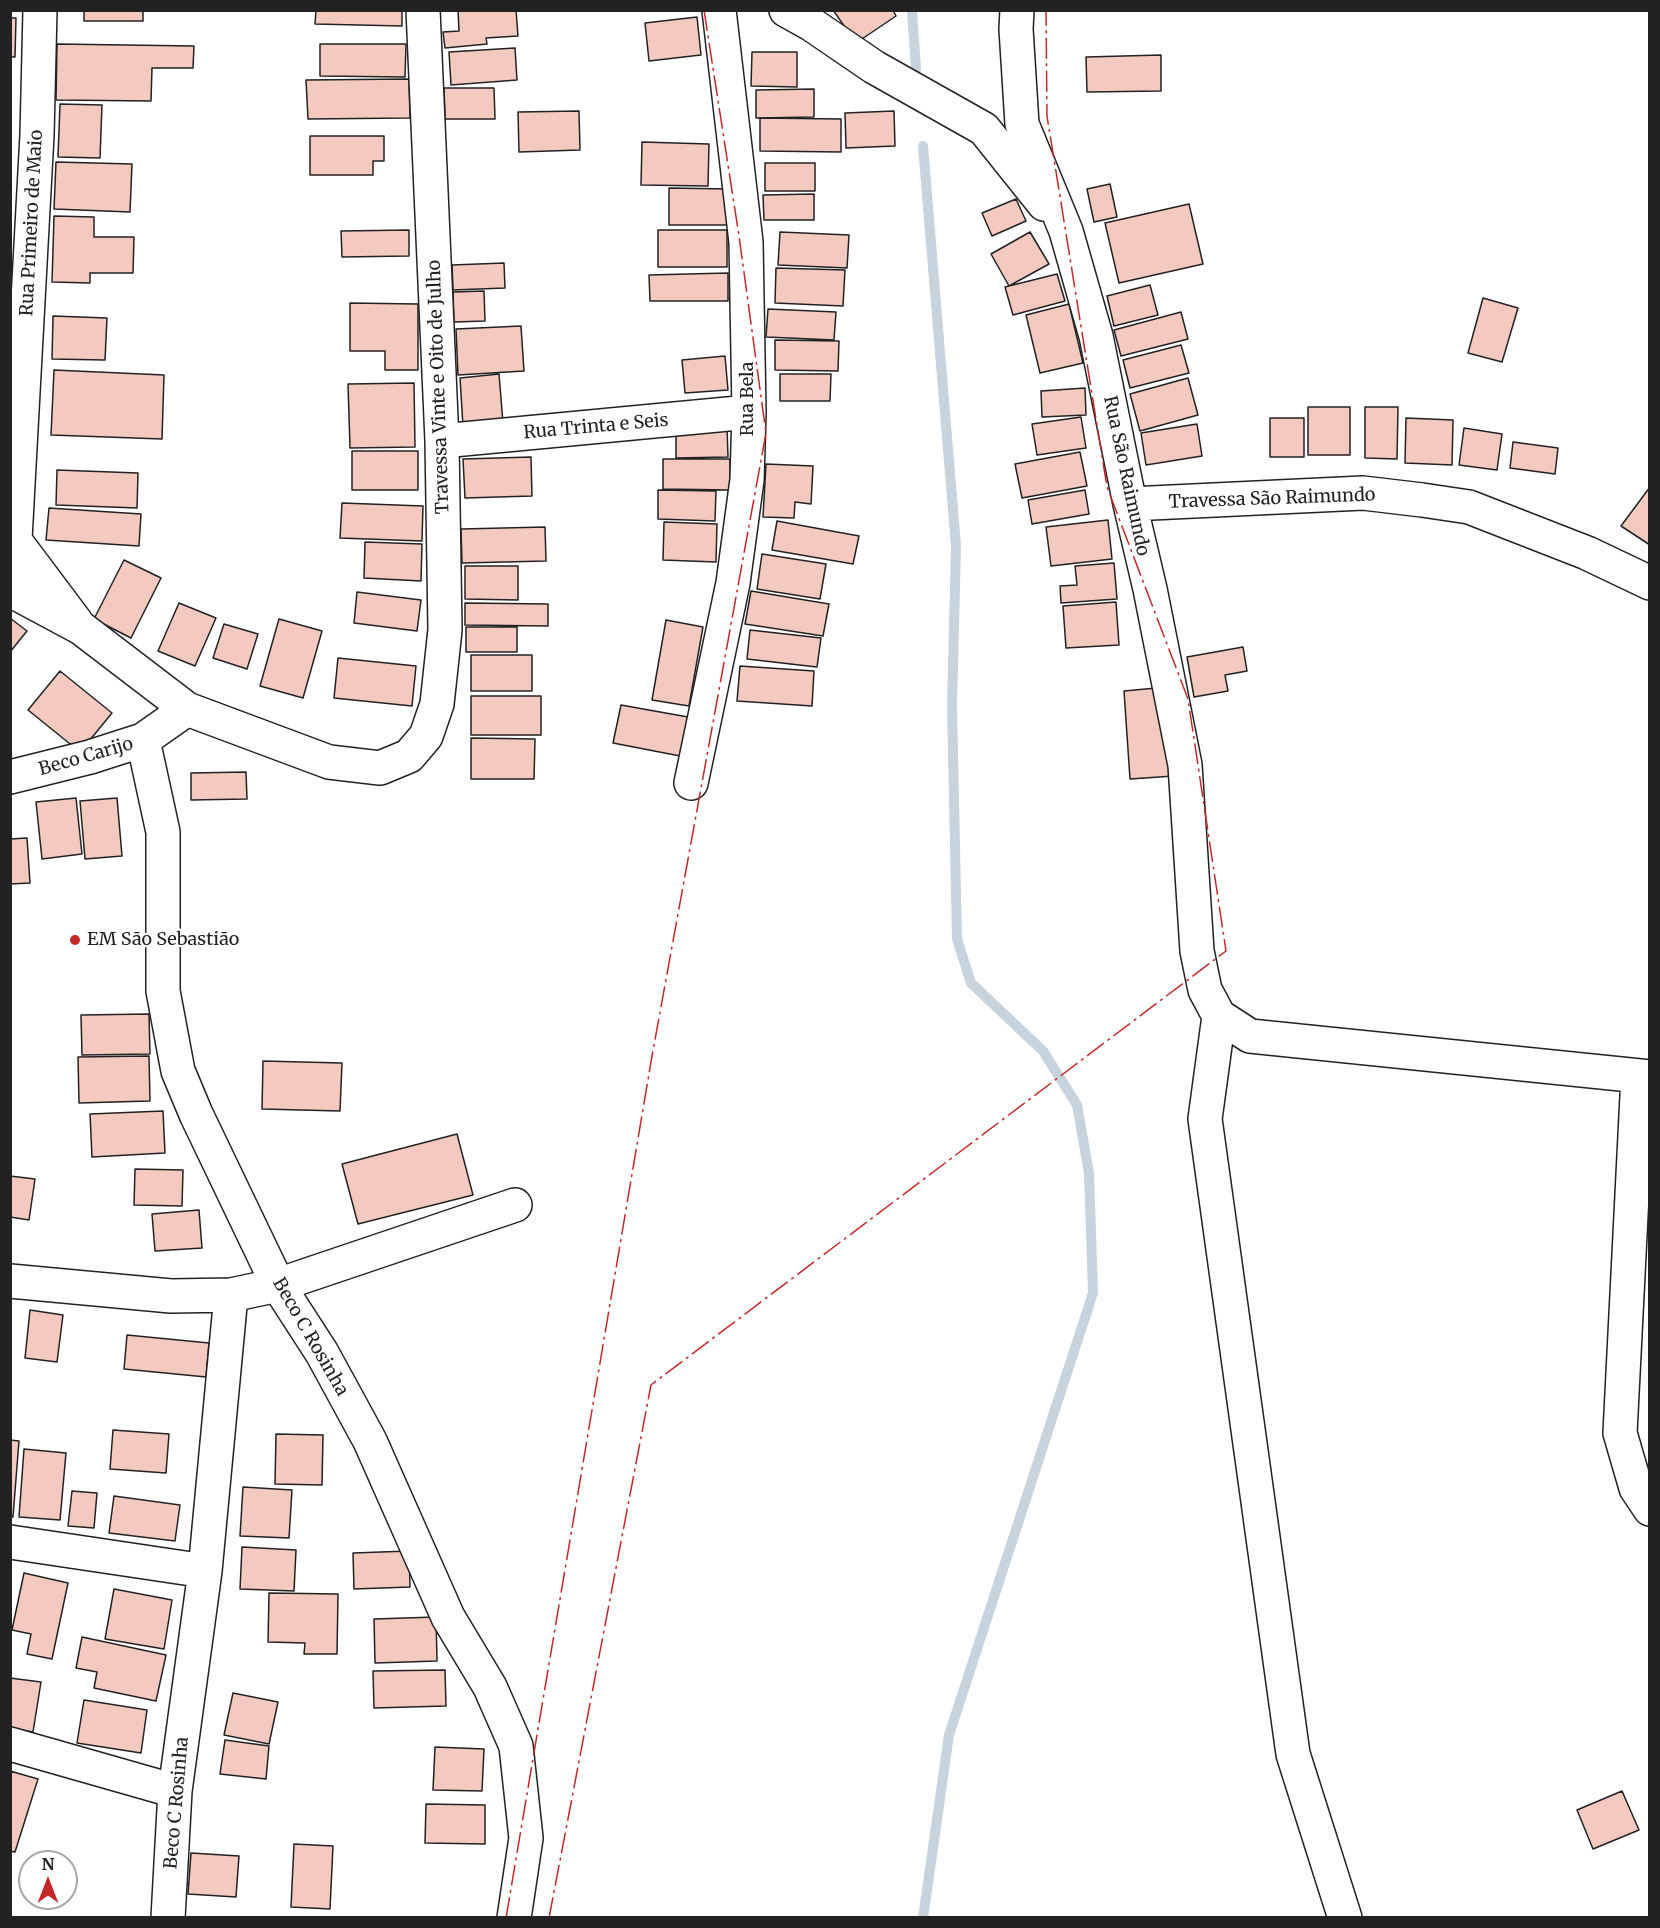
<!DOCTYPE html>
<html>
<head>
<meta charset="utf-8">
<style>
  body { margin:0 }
  #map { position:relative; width:1660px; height:1928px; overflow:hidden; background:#fff; font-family:Merriweather,serif }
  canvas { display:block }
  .frame { position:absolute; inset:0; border:12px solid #222; pointer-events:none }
  .north { position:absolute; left:18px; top:1850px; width:60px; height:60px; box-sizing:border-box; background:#fff; border:2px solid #a7a7a7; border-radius:50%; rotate:0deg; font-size:16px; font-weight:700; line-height:24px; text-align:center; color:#222 }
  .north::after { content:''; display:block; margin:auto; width:21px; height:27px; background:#c62828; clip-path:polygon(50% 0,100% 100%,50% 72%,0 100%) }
</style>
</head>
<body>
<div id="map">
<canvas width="1660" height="1928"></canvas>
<div class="frame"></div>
<div class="north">N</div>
</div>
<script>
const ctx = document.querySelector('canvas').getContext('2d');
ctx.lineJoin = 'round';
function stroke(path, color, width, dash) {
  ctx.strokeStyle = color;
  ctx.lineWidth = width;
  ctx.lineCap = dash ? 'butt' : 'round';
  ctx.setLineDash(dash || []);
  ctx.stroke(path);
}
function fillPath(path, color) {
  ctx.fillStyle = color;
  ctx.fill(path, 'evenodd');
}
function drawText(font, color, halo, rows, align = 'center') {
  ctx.font = font + ' Merriweather,serif';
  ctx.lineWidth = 4.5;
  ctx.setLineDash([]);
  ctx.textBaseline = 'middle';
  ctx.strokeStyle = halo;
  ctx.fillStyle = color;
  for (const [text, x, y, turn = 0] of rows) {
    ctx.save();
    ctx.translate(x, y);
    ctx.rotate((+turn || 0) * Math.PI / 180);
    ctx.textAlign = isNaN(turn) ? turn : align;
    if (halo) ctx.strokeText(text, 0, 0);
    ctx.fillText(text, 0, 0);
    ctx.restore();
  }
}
stroke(new Path2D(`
  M 912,10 L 916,69
  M 923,146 L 956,546 L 952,706 L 957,939 L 971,983 L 1043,1051 L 1077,1105 L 1089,1173 L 1093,1293 L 949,1735 L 923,1918`), '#c7d3dd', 10);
const building = new Path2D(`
  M 84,10 L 143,10 L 143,21 L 84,21 Z
  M 316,10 L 402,10 L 402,26 L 315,24 Z
  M 458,10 L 516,10 L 518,36 L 486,38 L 487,44 L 445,48 L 443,32 L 459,31 Z
  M 833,10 L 893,10 L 896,16 L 856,43 Z
  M 697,17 L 701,55 L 649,61 L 645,23 Z
  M 10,18 L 16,18 L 15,57 L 10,57 Z
  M 57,44 L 194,46 L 193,68 L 152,68 L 151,101 L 56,100 Z
  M 320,44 L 406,44 L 405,77 L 320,76 Z
  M 515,48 L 517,80 L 451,85 L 449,52 Z
  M 752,52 L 797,52 L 797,87 L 751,86 Z
  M 1161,55 L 1161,91 L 1087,92 L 1086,57 Z
  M 409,79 L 410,118 L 308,119 L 306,80 Z
  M 444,88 L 494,88 L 495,119 L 445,119 Z
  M 814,89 L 814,117 L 756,118 L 756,90 Z
  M 60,104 L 102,105 L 100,158 L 58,157 Z
  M 579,111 L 580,150 L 519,152 L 518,112 Z
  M 894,111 L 895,146 L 846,148 L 845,113 Z
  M 760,118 L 841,119 L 841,152 L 760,151 Z
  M 310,136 L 384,136 L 384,161 L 373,161 L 373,175 L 310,175 Z
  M 642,142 L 709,144 L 708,186 L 641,185 Z
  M 56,162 L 132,164 L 130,212 L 54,209 Z
  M 765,163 L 815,163 L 815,191 L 765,191 Z
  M 1110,184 L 1117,217 L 1094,222 L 1087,189 Z
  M 669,188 L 729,189 L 728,225 L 669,225 Z
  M 814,194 L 814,220 L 764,220 L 763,195 Z
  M 1016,199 L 1026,221 L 992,236 L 982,213 Z
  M 1189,204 L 1203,264 L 1119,283 L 1105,223 Z
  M 54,216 L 94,217 L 94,237 L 134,237 L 133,273 L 90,273 L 90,283 L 52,282 Z
  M 409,230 L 409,256 L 342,257 L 341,231 Z
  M 658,230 L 727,230 L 727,267 L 658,267 Z
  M 780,232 L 849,235 L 847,268 L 778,265 Z
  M 1030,232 L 1049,264 L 1009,286 L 991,254 Z
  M 504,263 L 505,288 L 453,290 L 452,265 Z
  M 776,268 L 845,270 L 843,306 L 775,303 Z
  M 728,273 L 728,301 L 650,301 L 649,275 Z
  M 1057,274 L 1065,301 L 1013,315 L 1005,287 Z
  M 1150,285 L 1158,315 L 1114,326 L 1107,296 Z
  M 484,291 L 485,321 L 454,322 L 453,292 Z
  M 1483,298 L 1518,308 L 1502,362 L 1468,353 Z
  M 350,303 L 418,304 L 418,370 L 385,370 L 385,351 L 350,351 Z
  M 1069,304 L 1083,363 L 1040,373 L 1026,315 Z
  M 768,309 L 836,312 L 834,340 L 766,337 Z
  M 1181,312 L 1188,339 L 1121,356 L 1114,330 Z
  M 53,316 L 107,318 L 105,360 L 52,359 Z
  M 521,326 L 524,371 L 458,375 L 456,329 Z
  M 775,340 L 839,341 L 838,371 L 775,370 Z
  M 1181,345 L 1189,373 L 1130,388 L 1123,360 Z
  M 725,356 L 728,390 L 685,393 L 682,360 Z
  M 54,370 L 164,375 L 162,439 L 51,435 Z
  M 499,374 L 503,423 L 463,426 L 460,378 Z
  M 780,374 L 831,374 L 830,401 L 780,401 Z
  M 1188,378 L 1198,415 L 1140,431 L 1130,394 Z
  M 414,383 L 415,447 L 350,448 L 348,384 Z
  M 1085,388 L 1086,415 L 1042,417 L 1041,391 Z
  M 1308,407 L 1350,407 L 1350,455 L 1308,455 Z
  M 1365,407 L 1398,407 L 1397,459 L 1365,458 Z
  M 1081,417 L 1086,448 L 1037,455 L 1032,424 Z
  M 1270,418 L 1304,418 L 1304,457 L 1270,457 Z
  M 1406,418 L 1453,420 L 1452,465 L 1405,463 Z
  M 1197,424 L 1202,456 L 1146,465 L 1141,433 Z
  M 676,427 L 727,427 L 728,457 L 676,458 Z
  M 1464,428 L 1502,434 L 1497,470 L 1459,465 Z
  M 1513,442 L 1558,448 L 1555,474 L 1510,468 Z
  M 352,451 L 418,451 L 418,490 L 352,490 Z
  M 1080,452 L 1087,486 L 1022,498 L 1015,464 Z
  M 531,457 L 532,496 L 465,498 L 463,459 Z
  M 663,459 L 730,459 L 730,490 L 663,489 Z
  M 766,464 L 813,466 L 811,504 L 795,502 L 794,518 L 763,517 Z
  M 57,470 L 138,473 L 137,508 L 56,505 Z
  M 1650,487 L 1650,545 L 1621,526 Z
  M 658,490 L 716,491 L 715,521 L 658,519 Z
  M 1085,490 L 1089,514 L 1032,524 L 1028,500 Z
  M 342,503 L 423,506 L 422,541 L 340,538 Z
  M 49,508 L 141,514 L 139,546 L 46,540 Z
  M 1108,520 L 1112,559 L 1051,566 L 1046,527 Z
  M 777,521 L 859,536 L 853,564 L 772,550 Z
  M 664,522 L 717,524 L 716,562 L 663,560 Z
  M 545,527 L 546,561 L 462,563 L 461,529 Z
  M 365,542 L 422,544 L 421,581 L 364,578 Z
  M 762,554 L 826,564 L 820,599 L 757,589 Z
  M 124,560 L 161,578 L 131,638 L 94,619 Z
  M 1114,563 L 1117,599 L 1061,603 L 1060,586 L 1077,585 L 1075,566 Z
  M 465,566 L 518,566 L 518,600 L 465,599 Z
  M 751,591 L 829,604 L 823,636 L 745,624 Z
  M 357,592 L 421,600 L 417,631 L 354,623 Z
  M 1116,602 L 1119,645 L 1066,648 L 1063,606 Z
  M 179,603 L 216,618 L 195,666 L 158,651 Z
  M 465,603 L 548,604 L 548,626 L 465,625 Z
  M 10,618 L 27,631 L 10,652 Z
  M 279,619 L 322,631 L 303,698 L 260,686 Z
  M 666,620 L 703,627 L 689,706 L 652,700 Z
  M 224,624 L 258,634 L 247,669 L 213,658 Z
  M 466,627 L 517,627 L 517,652 L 466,652 Z
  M 750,630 L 821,638 L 817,667 L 747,659 Z
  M 1243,647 L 1247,671 L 1225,675 L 1228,691 L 1194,697 L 1187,657 Z
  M 471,655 L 532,655 L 532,691 L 471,691 Z
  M 338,658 L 416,666 L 412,706 L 334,698 Z
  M 740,666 L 814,671 L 812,706 L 737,701 Z
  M 60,671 L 112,713 L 80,752 L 28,710 Z
  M 1167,687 L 1174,776 L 1130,779 L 1124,691 Z
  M 471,696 L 541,696 L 541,735 L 471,735 Z
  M 621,705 L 688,717 L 680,756 L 613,743 Z
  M 471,738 L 535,739 L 534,779 L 471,779 Z
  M 246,772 L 247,799 L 191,800 L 191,773 Z
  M 76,798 L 82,854 L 42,859 L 36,802 Z
  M 117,798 L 122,856 L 85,859 L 80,801 Z
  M 27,838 L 30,883 L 10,884 L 10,839 Z
  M 149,1014 L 150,1054 L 82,1055 L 81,1015 Z
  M 149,1056 L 150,1101 L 79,1103 L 78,1057 Z
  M 263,1061 L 342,1063 L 340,1111 L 262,1109 Z
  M 163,1111 L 165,1153 L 92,1157 L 90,1114 Z
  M 457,1134 L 473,1195 L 358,1224 L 342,1164 Z
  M 135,1169 L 183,1170 L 182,1206 L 134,1205 Z
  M 10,1176 L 35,1179 L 29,1220 L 10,1217 Z
  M 199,1210 L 202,1248 L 155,1251 L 152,1214 Z
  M 30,1310 L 63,1315 L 57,1362 L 25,1358 Z
  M 127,1335 L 209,1343 L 206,1377 L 124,1369 Z
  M 113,1430 L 169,1434 L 166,1473 L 110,1469 Z
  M 276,1434 L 323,1435 L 322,1485 L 275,1484 Z
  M 10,1440 L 19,1441 L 13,1517 L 10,1517 Z
  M 24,1449 L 66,1453 L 60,1520 L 19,1517 Z
  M 243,1487 L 292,1490 L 289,1538 L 240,1536 Z
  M 72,1491 L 97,1493 L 94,1528 L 68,1526 Z
  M 114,1496 L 180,1505 L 175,1541 L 109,1533 Z
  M 242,1547 L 296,1550 L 294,1591 L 240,1589 Z
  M 409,1551 L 410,1587 L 354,1589 L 353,1553 Z
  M 24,1573 L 68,1583 L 52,1659 L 27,1654 L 31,1634 L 12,1630 Z
  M 114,1589 L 172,1600 L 164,1649 L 105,1639 Z
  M 269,1593 L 338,1594 L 337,1654 L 304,1654 L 305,1643 L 268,1642 Z
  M 436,1617 L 437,1661 L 375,1663 L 374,1619 Z
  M 82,1637 L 166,1655 L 156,1701 L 94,1688 L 97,1672 L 76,1668 Z
  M 445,1670 L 446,1706 L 374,1708 L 373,1671 Z
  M 10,1678 L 41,1682 L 33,1732 L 10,1728 Z
  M 233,1693 L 278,1702 L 269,1744 L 224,1735 Z
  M 84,1700 L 147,1710 L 141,1753 L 77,1743 Z
  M 225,1740 L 269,1746 L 266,1779 L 220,1774 Z
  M 435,1747 L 484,1749 L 482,1791 L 433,1790 Z
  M 10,1771 L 38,1779 L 15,1852 L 10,1851 Z
  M 1622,1791 L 1639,1830 L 1593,1849 L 1577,1810 Z
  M 426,1804 L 485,1805 L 485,1844 L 425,1843 Z
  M 294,1844 L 333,1846 L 330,1909 L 291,1907 Z
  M 191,1853 L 239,1856 L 236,1897 L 188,1894 Z`);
fillPath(building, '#f3c9c0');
stroke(building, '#222', 1.5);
const minor = new Path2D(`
  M 786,10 L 811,24 L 874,67 L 984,129 L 1044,204
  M 1017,10 L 1016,29 L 1022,124 L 1066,231 L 1096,336 L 1130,504 L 1150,589 L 1185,765 L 1197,951 L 1205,990 L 1219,1016 L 1250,1036 L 1650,1077
  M 442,441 L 749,412
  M 1130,504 L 1363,493 L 1422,500 L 1469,507 L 1587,553 L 1650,583
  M 10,534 L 76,622
  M 10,578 L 15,539 L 37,135 L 40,10
  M 10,590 L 81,628 L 187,709 L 329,762 L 380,768 L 409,756 L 426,736 L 437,704 L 445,630 L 442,441 L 423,10
  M 143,740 L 163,832 L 163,991 L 178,1071 L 196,1114 L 278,1285 L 322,1353 L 370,1441 L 448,1617 L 490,1687 L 516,1746 L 526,1838 L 514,1918
  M 10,777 L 90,757 L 143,740 L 187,709
  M 691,783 L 733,583 L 747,480 L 749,412 L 746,242 L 719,10
  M 1219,1016 L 1205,1119 L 1293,1754 L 1345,1918
  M 1638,1076 L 1620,1433 L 1636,1488 L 1650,1509
  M 10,1281 L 171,1296 L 231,1295 L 278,1285 L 515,1205
  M 10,1542 L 205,1571
  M 10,1744 L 175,1791
  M 168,1918 L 175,1791 L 205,1571 L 231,1295`);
stroke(minor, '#222', 36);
stroke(minor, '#fff', 33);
stroke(new Path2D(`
  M 506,1918 L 652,1056 L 766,433 L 739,236 L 704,10
  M 549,1918 L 651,1385 L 1226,951 L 1188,699 L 1107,487 L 1047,116 L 1046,10`), '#c62828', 1.5, [21, 4.5, 3, 4.5]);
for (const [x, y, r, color] of [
  [75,940,6,"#c62828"]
]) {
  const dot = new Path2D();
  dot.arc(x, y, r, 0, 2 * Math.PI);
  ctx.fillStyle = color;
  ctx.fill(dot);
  stroke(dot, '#fff', 2);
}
drawText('18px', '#222', '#fff', [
  ["Rua Primeiro de Maio",32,223,-87],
  ["Travessa Vinte e Oito de Julho",439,387,-92],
  ["Rua Bela",748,399,-90],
  ["Rua Trinta e Seis",596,427,-5],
  ["Rua São Raimundo",1126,476,78],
  ["Travessa São Raimundo",1272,499,-2],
  ["Beco Carijo",86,757,-16],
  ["Beco C Rosinha",310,1337,60],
  ["Beco C Rosinha",177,1803,-85]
]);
drawText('18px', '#222', '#fff', [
  ["EM São Sebastião",87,940]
], 'left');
</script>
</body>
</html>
